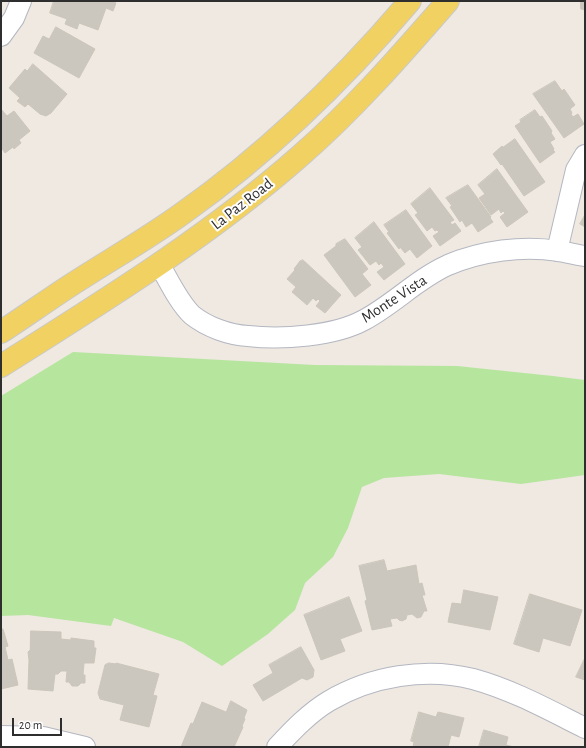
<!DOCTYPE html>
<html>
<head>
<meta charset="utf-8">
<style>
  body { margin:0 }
  #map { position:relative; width:586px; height:748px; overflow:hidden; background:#efe9e1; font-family:"Alegreya Sans",sans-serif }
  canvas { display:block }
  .frame { position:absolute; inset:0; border:2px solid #2e2e2e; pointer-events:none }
  .scale { position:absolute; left:12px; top:718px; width:50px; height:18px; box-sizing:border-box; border:2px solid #2e2e2e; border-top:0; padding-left:5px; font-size:12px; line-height:14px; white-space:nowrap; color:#2e2e2e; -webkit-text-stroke:3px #fff; paint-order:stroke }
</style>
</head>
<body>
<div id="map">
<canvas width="586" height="748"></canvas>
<div class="frame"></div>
<div class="scale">20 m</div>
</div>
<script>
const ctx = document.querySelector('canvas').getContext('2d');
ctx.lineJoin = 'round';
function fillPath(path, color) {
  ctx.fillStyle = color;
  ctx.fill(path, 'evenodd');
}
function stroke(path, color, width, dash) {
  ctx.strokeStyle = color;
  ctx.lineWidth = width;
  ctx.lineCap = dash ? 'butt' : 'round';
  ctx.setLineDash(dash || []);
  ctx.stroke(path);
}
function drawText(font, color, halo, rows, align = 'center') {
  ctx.font = font + ' "Alegreya Sans",sans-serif';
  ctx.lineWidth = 4;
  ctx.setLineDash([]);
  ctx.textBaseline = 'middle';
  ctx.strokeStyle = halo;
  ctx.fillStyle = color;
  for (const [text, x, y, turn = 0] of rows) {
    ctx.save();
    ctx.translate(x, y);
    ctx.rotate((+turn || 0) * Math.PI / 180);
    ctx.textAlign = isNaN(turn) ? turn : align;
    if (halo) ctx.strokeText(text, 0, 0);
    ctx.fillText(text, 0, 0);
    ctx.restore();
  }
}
fillPath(new Path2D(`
  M 73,352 L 315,365 L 457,366 L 553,376 L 585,380 L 585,475 L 521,484 L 439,474 L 384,478 L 362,487 L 348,528 L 333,557 L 305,583 L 295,610 L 268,634 L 222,666 L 183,642 L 114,618 L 111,626 L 28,615 L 1,616 L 1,396 Z`), '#b6e59e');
const building = new Path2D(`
  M 54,1 L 112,1 L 116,3 L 113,11 L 106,8 L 98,30 L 79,23 L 77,29 L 65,24 L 67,19 L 50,13 Z
  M 581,1 L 585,1 L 585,10 L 581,9 Z
  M 56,27 L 95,49 L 79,78 L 34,53 L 43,36 L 49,39 Z
  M 33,64 L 67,94 L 51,113 L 46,116 L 40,114 L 28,104 L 25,107 L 17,101 L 20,98 L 9,88 L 25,69 L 27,71 Z
  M 555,81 L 562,91 L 564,89 L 575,105 L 570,109 L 572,113 L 571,114 L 573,117 L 578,114 L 584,124 L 564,138 L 533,94 Z
  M 1,109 L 7,116 L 14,111 L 30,131 L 19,140 L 21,143 L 14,149 L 13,147 L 5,153 L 1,147 Z
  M 535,110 L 540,117 L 542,116 L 552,131 L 551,133 L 555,139 L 550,142 L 554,149 L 553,150 L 555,152 L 540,163 L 515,126 L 521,122 L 520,120 Z
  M 515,139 L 545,182 L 524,196 L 502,164 L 501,165 L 493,154 L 502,146 L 503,147 Z
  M 497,169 L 528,212 L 507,227 L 500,217 L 505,213 L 503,211 L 501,213 L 499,209 L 491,215 L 479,198 L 485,194 L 478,185 Z
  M 468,185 L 491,217 L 490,218 L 493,222 L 478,232 L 472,223 L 466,227 L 462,220 L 460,222 L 450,207 L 452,206 L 446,198 Z
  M 430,188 L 454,220 L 450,222 L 452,225 L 455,223 L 461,231 L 440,246 L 433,236 L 439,232 L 437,230 L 435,231 L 432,227 L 427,231 L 415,215 L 418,213 L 411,204 Z
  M 406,210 L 432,246 L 417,258 L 410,249 L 405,253 L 400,247 L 399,249 L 387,233 L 389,232 L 384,225 Z
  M 585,215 L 585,227 L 580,224 Z
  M 374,222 L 405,264 L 384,280 L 377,272 L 384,267 L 381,263 L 379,265 L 376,261 L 370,265 L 358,250 L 362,247 L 355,238 Z
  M 345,239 L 368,269 L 362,274 L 371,285 L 355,297 L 324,255 L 336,246 L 336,244 Z
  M 303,260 L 341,295 L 325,313 L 316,306 L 320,301 L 318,299 L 316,301 L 313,298 L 307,305 L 292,292 L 296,287 L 287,279 L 295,270 L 294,269 L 300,261 Z
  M 384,560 L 387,571 L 416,565 L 419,584 L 422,583 L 425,595 L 422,595 L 427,611 L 424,611 L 421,617 L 417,618 L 412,614 L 407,615 L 406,619 L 402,621 L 399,620 L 397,618 L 390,619 L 392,626 L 372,630 L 365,601 L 367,600 L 359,566 Z
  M 464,590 L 498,597 L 490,630 L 448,622 L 452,603 L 461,604 Z
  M 530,594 L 582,610 L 570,646 L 543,638 L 539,652 L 514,644 Z
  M 349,597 L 362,631 L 340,639 L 345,651 L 321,660 L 304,615 Z
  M 1,629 L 3,629 L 8,646 L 5,647 L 8,660 L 12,659 L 18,685 L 1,689 Z
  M 31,631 L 61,632 L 61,639 L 71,640 L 71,638 L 94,641 L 94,648 L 96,648 L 94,663 L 84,663 L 83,675 L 85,675 L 85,683 L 81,683 L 78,686 L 72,686 L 69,682 L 66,682 L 67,671 L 61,671 L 58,674 L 55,674 L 53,691 L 28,689 L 29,660 L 28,652 L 30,650 Z
  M 301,647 L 314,670 L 313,677 L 307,680 L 302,678 L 263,701 L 253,685 L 273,673 L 269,665 Z
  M 585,658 L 585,680 L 576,677 Z
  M 109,663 L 116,664 L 116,663 L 159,674 L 153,695 L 157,696 L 149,727 L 120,720 L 124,705 L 100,699 L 98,693 L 105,665 Z
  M 231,701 L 247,710 L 244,718 L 245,719 L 242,726 L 243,727 L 234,747 L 181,747 L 191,723 L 193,724 L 202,702 L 226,712 Z
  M 419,712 L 436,717 L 438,712 L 464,718 L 459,737 L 451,735 L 448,747 L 413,747 L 414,742 L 411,741 Z
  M 484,730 L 508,737 L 506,745 L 514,747 L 479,747 Z`);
fillPath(building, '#cbc7bf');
stroke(building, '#cbc5ba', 1);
const street = new Path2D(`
  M 1,36 L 14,18 L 21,1
  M 557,251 L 576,170 L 585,155
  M 159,264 C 168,279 179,303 192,315 C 207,327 229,335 248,336 C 282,340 335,336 364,320 C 394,304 417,279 448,265 C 481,251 523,245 558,251 C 567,252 576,255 585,256
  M 1,736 L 43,737 L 85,747
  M 277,747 C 293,730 309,713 329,701 C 371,676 426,667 473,679 C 513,690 549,710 585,728`);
const primary = new Path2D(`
  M 1,332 C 24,317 48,300 71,285 C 108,261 147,239 183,213 C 268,153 343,80 410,1
  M 1,366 C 104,301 208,237 300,156 C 354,109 401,55 448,1`);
stroke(street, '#b4b7c1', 22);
stroke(primary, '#c9c9c9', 24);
stroke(street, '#fff', 20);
stroke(primary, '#f2d163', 22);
drawText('16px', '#2e2e2e', '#fff', [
  ["La Paz Road",242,204,-38],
  ["Monte Vista",394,299,-33]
]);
</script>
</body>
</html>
